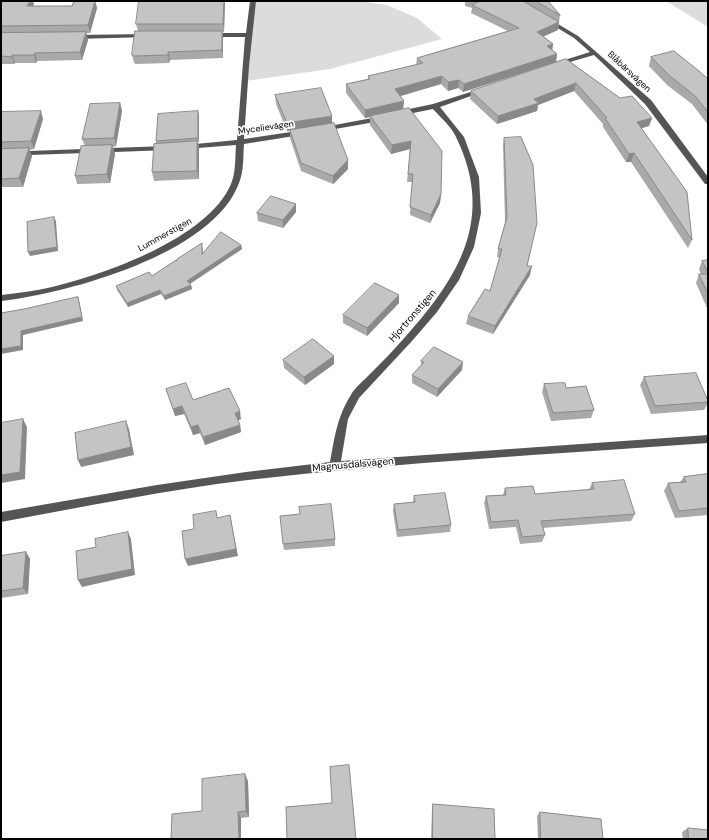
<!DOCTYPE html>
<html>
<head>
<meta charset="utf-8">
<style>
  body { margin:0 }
  #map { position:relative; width:709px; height:840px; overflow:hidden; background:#fff; font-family:"DM Sans",sans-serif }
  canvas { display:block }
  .frame { position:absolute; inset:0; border:2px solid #000; pointer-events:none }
</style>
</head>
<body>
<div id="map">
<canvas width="709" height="840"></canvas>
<div class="frame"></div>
</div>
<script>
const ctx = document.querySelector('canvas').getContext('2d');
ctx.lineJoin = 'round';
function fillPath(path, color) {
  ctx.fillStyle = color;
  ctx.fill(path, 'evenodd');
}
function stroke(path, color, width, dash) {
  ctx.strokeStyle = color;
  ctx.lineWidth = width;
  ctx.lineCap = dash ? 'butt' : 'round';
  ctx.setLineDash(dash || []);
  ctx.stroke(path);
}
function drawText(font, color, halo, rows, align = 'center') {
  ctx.font = font + ' "DM Sans",sans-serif';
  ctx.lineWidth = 3.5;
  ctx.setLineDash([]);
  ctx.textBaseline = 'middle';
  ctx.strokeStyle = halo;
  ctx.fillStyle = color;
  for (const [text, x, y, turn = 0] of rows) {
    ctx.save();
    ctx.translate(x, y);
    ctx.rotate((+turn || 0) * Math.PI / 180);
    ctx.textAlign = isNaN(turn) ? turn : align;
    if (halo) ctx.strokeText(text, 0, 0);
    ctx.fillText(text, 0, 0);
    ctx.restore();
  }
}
fillPath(new Path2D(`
  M 253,1 L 360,1 L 387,5 L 417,18 L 442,39 L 330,69 L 245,81 Z
  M 666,1 L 708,1 L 708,27 Z`), '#dcdcdc');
fillPath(new Path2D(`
  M 250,1 L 256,1 L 249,66 L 244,139 L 304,130 L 307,130 L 307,134 L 244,144 C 243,156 244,171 239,183 C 213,254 69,293 1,301 L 1,295 C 18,293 35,291 52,287 C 106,274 208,238 231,184 C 236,172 235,157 236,145 L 185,149 L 181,147 L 185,145 L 237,140 L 245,37 L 210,37 L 207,35 L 210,33 L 246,33 Z
  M 548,18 L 578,36 L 651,100 L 708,177 L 708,184 L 705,184 L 645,104 L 594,55 L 556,66 L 552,66 L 552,64 L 590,52 L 574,38 L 546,21 L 545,20 Z
  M 148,34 L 150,35 L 150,37 L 74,39 L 71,37 L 74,35 Z
  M 483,88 L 487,90 L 485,91 L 440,107 L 464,137 L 479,177 L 481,213 L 474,247 L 459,280 L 437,312 L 412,341 L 359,398 L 348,419 L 341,461 L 708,435 L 708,443 C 555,454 401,462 248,480 C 165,490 83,507 1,522 L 1,512 L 157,485 L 246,472 L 330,462 C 335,435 337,417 352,393 C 356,387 363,381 368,376 C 381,363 394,350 406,336 C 460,276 495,217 456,137 C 451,126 441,118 433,109 L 398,116 L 394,114 L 395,112 L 433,104 Z
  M 383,116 L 386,116 L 386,120 L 324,131 L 320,129 L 324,127 Z
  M 167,146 L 171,148 L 170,150 L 1,156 L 1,152 Z`), '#555');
fillPath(new Path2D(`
  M 1,1 L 34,4 L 33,6 L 72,6 L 95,1 L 97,8 L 90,33 L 86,33 L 88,40 L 82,60 L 37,61 L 36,63 L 15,63 L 14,64 L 1,64 Z
  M 225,1 L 224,32 L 223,32 L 223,58 L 170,60 L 169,63 L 136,64 L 134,63 L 132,55 L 138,31 L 136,24 Z
  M 465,1 L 548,1 L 560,15 L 558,30 L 543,36 L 553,44 L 552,50 L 557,54 L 556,62 L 463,92 L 458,88 L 448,91 L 441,84 L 400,96 L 404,101 L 403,109 L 441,194 L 440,203 L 430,223 L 410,215 L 412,182 L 407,182 L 410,149 L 391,154 L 370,125 L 370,117 L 365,118 L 346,93 L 346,84 L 368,79 L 368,76 L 416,65 L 417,58 L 508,31 L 471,13 L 472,8 L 465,6 Z
  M 651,57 L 708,79 L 708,125 L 692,104 L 667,85 L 649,66 Z
  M 566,59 L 620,98 L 652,118 L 649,126 L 642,128 L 692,240 L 688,248 L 631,162 L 626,162 L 603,127 L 603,124 L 574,91 L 538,105 L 537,111 L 497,124 L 470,99 L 471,91 Z
  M 275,95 L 332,124 L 348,169 L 333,184 L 301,171 L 290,138 L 290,131 L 287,131 L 276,104 Z
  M 120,103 L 122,111 L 116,146 L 113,147 L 115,154 L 110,183 L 77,184 L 75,176 L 85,146 L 82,139 Z
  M 1,112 L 43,119 L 34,149 L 29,150 L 32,156 L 23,187 L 1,187 Z
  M 199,115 L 199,142 L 198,142 L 199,149 L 199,179 L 154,181 L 152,172 L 156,144 L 156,141 Z
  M 504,138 L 527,266 L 530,275 L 493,334 L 466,324 L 468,316 L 490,291 L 500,258 L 497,257 L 498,249 L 505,223 L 503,146 Z
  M 296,204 L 296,212 L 283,228 L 258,221 L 257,213 Z
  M 241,245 L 242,249 L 190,284 L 191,285 L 192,289 L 165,300 L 161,294 L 128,307 L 117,290 L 116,286 L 152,276 L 203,247 L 203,253 Z
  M 708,260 L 708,308 L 707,308 L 696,283 L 699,274 L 701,274 L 699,269 L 702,261 Z
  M 399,295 L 399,303 L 367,336 L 343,323 L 343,315 Z
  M 283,360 L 334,364 L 305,385 L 284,368 Z
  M 421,361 L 462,370 L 437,397 L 412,383 L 412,375 L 421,366 Z
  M 644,377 L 708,401 L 708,403 L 704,410 L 651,414 L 640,385 Z
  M 544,384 L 566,388 L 594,410 L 591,418 L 551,421 L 542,392 Z
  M 166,389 L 241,419 L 238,420 L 240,425 L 241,432 L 205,445 L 200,433 L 193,435 L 184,414 L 175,416 Z
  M 708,474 L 708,515 L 675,518 L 664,491 L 668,483 L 680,482 L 684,477 Z
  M 592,483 L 635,514 L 631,521 L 543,528 L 545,535 L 542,542 L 520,544 L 516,527 L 489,529 L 484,503 L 486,496 L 503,495 L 505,488 L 535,494 L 589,490 Z
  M 414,496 L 451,525 L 450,532 L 397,537 L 393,511 L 394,504 L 413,502 Z
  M 300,514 L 335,539 L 335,546 L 284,550 L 283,544 Z
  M 26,552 L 30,559 L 28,594 L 1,598 L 1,556 Z
  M 248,781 L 249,817 L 241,818 L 202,811 Z
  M 433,804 L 495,839 L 431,839 L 432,809 Z
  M 540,812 L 603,839 L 538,839 L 537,816 Z
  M 688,828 L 708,839 L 683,839 L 682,832 Z`), '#a9a9a9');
fillPath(new Path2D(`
  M 30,1 L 33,1 L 34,4 L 30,14 L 27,6 Z
  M 95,1 L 97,8 L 90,33 L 88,25 Z
  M 224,1 L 225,1 L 224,32 L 223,24 Z
  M 559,22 L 558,30 L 536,40 L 537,32 Z
  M 222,31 L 223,39 L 223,58 L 222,50 Z
  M 86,32 L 88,40 L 82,60 L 80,52 Z
  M 553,44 L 552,52 L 547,46 Z
  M 168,52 L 170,60 L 169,63 L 168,55 Z
  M 35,53 L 37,61 L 36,63 L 34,55 Z
  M 557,54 L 556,62 L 463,92 L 464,84 Z
  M 12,55 L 15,63 L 14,64 L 12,57 Z
  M 442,76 L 441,84 L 394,98 L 395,89 Z
  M 459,80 L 458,88 L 448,91 L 448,82 Z
  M 576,83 L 574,91 L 538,105 L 537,111 L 497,124 L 498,116 L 534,99 Z
  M 404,101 L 403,109 L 365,118 L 365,110 Z
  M 120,103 L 122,111 L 116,146 L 114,138 Z
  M 41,111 L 43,119 L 34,149 L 31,141 Z
  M 198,111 L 199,115 L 199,142 L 198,138 Z
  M 332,116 L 332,125 L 287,131 L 287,123 Z
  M 652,118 L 649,126 L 635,130 L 637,122 Z
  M 197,141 L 199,149 L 199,179 L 197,171 Z
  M 411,141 L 410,149 L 391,154 L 392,145 Z
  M 112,145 L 115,154 L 110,183 L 107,174 Z
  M 29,148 L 32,156 L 23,187 L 19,178 Z
  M 634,153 L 631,162 L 626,162 L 629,154 Z
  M 348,160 L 348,169 L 333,184 L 333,176 Z
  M 441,194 L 440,203 L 430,223 L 431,215 Z
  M 296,204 L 296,212 L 283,228 L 283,220 Z
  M 54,217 L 56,221 L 58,251 L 30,256 L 28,252 Z
  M 241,245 L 242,249 L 188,285 L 187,281 Z
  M 532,266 L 530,275 L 493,334 L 495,326 Z
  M 191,285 L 192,289 L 165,300 L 164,296 Z
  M 160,290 L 161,294 L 128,307 L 127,303 Z
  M 399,295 L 399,303 L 367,336 L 367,328 Z
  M 78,297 L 79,301 L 83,321 L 23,335 L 23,350 L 1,354 L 1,349 L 21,331 Z
  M 334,356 L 334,364 L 305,385 L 304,377 Z
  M 463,362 L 462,370 L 437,397 L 438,389 Z
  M 182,406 L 184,414 L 175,416 L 173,409 Z
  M 240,411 L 241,419 L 236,421 L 235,413 Z
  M 23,419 L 27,427 L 25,479 L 1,483 L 1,475 Z
  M 126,421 L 129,429 L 134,455 L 81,467 L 78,460 Z
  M 198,425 L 200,433 L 193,435 L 191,427 Z
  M 240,425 L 241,432 L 205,445 L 203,437 Z
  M 230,515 L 238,556 L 188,566 L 185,559 Z
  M 128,532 L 131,539 L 135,575 L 82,587 L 78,580 Z
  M 26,552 L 30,559 L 28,594 L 23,588 Z
  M 245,774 L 248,781 L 249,817 L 246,811 Z
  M 238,812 L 241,818 L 241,839 L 239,839 Z`), '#898989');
const building = new Path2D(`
  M 1,1 L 30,1 L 27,6 L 72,6 L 74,1 L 95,1 L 88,25 L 1,26 Z
  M 139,1 L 224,1 L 223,24 L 136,24 Z
  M 475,1 L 523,1 L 559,22 L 537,32 L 553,44 L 547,46 L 557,54 L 464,84 L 459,80 L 448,82 L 442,76 L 395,89 L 404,101 L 365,110 L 346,84 L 370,79 L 368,76 L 423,63 L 417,58 L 519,28 L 472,5 L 478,2 Z
  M 536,1 L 548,1 L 560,15 Z
  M 135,31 L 222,31 L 222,50 L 168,52 L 168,55 L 134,56 L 132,55 Z
  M 86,32 L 80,52 L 35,53 L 34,55 L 12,55 L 12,57 L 1,56 L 1,33 Z
  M 674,51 L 699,71 L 708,79 L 708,112 L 695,96 L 670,76 L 651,57 Z
  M 566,59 L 620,98 L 632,96 L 652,118 L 637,122 L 687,192 L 692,240 L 634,153 L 629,154 L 605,118 L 607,118 L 576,83 L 534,99 L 539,103 L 498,116 L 471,91 Z
  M 321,88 L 332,116 L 287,123 L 275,95 Z
  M 120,103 L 114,138 L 82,139 L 90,104 Z
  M 409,108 L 442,151 L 441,194 L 431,215 L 410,207 L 413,174 L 408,174 L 411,141 L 392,145 L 370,116 Z
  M 41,111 L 31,141 L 1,142 L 1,112 Z
  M 198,111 L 198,138 L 156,141 L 158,114 Z
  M 334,123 L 348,160 L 333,176 L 301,163 L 290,130 Z
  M 521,137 L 533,165 L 537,223 L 527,266 L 532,266 L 495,326 L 468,316 L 485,289 L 490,291 L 502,249 L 498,249 L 507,217 L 504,138 Z
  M 197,141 L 197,171 L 152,172 L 154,144 Z
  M 112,145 L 107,174 L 75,176 L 81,146 Z
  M 29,148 L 19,178 L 1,179 L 1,149 Z
  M 271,196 L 296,204 L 283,220 L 257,213 Z
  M 54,217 L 57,247 L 28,252 L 27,222 Z
  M 221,232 L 241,245 L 187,281 L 191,285 L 164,296 L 160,290 L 127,303 L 116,286 L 149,272 L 152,276 L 176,260 L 177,261 L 177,259 L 202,243 L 202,254 Z
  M 708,260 L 708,272 L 702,261 Z
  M 699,274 L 708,274 L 708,293 Z
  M 375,283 L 399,295 L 367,328 L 343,315 Z
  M 78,297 L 82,317 L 21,331 L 21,346 L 1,349 L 1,313 L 24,309 Z
  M 313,339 L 334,356 L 304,377 L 283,360 Z
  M 434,347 L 463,362 L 438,389 L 412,375 L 424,362 L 421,361 Z
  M 696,373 L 708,401 L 708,402 L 655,406 L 644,377 Z
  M 186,383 L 193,400 L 229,388 L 240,411 L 235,413 L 240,425 L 203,437 L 198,425 L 191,427 L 182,406 L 173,409 L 166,389 Z
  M 565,383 L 566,388 L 586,386 L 594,410 L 553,413 L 544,384 Z
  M 23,419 L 20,472 L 1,475 L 1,423 Z
  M 126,421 L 131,447 L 78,460 L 75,433 Z
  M 708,474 L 708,508 L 679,511 L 668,483 L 686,482 L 684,477 Z
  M 624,480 L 635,514 L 541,521 L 545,535 L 522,537 L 518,520 L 491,522 L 486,496 L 506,495 L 505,488 L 533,486 L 535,494 L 594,489 L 592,483 Z
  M 445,493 L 451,525 L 398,530 L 394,504 L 415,502 L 414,496 Z
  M 331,504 L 335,539 L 283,544 L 280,516 L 300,514 L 299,507 Z
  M 216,511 L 217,518 L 230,515 L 236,549 L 185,559 L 182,531 L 194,529 L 193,515 Z
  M 128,532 L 132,569 L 78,580 L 76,551 L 96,547 L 95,539 Z
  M 26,552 L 23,588 L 1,591 L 1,556 Z
  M 349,765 L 356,839 L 287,839 L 286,807 L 332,803 L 330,767 Z
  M 245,774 L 246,811 L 238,812 L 239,839 L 171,839 L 172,814 L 202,811 L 202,779 Z
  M 433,804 L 494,809 L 495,839 L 433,839 Z
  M 540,812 L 601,819 L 603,839 L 541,839 Z
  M 688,828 L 708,830 L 708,839 L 689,839 Z`);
fillPath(building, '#c4c4c4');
stroke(building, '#898989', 1);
drawText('9px', '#000', '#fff', [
  ["Blåbärsvägen",629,72,43],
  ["Mycelievägen",266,128,-8],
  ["Lummerstigen",165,235,-29]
]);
drawText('10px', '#000', '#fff', [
  ["Hjortronstigen",413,316,-49],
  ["Magnusdalsvägen",353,465,-5]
]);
</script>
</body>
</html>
